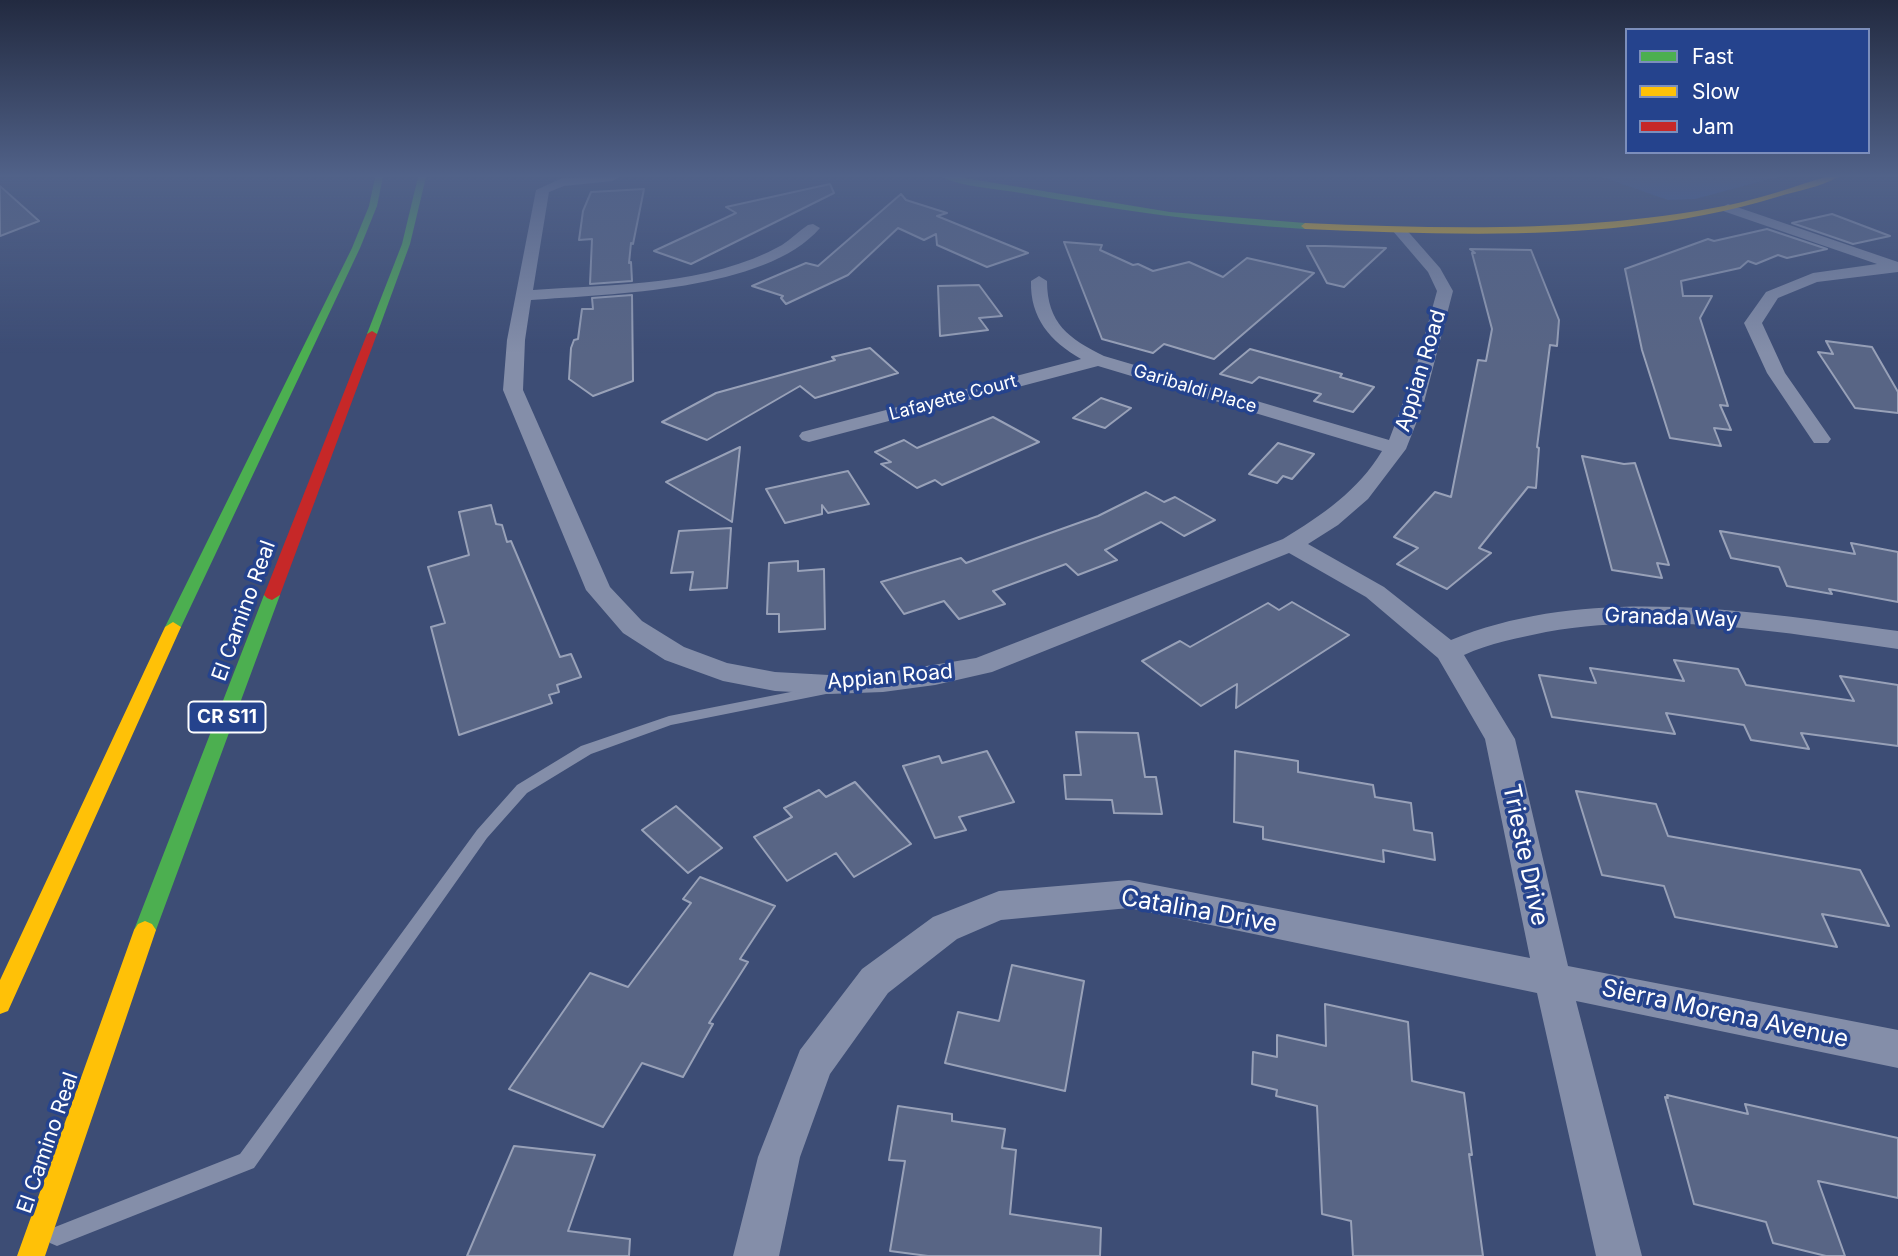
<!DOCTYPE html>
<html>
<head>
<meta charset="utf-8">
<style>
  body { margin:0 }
  #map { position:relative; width:1898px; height:1256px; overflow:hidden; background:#3d4d75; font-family:Inter,sans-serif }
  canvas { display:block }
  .legend { position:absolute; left:1625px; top:28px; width:245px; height:126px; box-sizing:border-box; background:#25438d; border:2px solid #7c8ebb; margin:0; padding:9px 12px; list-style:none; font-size:21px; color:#fff }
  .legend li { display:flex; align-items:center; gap:14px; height:35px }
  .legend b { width:35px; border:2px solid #7c8ebb }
</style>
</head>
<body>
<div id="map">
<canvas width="1898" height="1256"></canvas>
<ul class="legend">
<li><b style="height:9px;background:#4caf50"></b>Fast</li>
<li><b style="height:9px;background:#ffc107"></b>Slow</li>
<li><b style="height:9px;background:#c62828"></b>Jam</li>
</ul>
</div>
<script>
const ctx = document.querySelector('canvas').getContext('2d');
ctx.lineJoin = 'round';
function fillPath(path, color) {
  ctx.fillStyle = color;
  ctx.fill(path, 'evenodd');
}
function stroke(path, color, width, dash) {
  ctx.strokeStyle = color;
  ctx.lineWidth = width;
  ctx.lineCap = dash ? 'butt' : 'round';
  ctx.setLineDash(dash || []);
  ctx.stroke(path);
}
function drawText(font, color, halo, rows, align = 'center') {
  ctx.font = font + ' Inter,sans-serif';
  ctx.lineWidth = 7;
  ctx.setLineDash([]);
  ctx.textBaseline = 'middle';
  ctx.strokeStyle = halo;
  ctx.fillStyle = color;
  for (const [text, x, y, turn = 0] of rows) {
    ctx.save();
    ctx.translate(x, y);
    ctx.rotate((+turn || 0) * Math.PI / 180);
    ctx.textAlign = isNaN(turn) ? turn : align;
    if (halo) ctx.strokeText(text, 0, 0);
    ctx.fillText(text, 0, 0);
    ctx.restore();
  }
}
fillPath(new Path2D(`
  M 1602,177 L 1778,177 L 1695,199 L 1668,200 Z`), '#3a5aa2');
const building = new Path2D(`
  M 830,184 L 834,193 L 691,264 L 654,251 L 736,213 L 726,207 Z
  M 0,186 L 39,221 L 0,236 Z
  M 644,189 L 633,244 L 631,243 L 629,263 L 631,262 L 632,281 L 590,284 L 592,239 L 579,240 L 583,211 L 591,192 Z
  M 901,194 L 906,200 L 947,213 L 937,216 L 1028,253 L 987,267 L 937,245 L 936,234 L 924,240 L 898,228 L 848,275 L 786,304 L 781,298 L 783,296 L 752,286 L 806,263 L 818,266 Z
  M 1832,214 L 1890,236 L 1853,244 L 1792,223 Z
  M 1767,229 L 1827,249 L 1787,258 L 1778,255 L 1756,264 L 1748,261 L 1740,268 L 1681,281 L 1683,296 L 1712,296 L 1700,318 L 1728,406 L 1720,405 L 1731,430 L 1714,428 L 1721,446 L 1670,438 L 1642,350 L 1625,269 L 1708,239 L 1714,241 Z
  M 1064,242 L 1102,245 L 1100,250 L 1133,265 L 1138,264 L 1153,271 L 1189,262 L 1223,277 L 1247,258 L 1314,273 L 1214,359 L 1164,344 L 1153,353 L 1102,339 Z
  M 1307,246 L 1325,246 L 1386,248 L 1344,287 L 1327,283 Z
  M 1470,249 L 1531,250 L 1559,320 L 1557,346 L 1550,345 L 1537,447 L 1539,448 L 1536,488 L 1528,487 L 1479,548 L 1491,553 L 1447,589 L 1397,564 L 1418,548 L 1394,537 L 1435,492 L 1451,497 L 1478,360 L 1486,361 L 1492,329 L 1472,253 L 1475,253 Z
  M 979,285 L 1002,316 L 979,318 L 988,330 L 940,336 L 938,286 Z
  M 632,295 L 633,381 L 593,396 L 569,379 L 571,348 L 574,340 L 578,339 L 582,309 L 593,309 L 592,298 Z
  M 1826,341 L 1872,347 L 1898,392 L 1898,413 L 1855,408 L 1818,352 L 1833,354 Z
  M 870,348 L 898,373 L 815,398 L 800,386 L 707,440 L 662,422 L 716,393 L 835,360 L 832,357 Z
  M 1250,349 L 1342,374 L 1340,377 L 1374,387 L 1353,412 L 1314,401 L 1321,394 L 1259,377 L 1252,383 L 1220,374 Z
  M 1101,398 L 1131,408 L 1105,428 L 1073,418 Z
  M 993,417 L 1039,442 L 942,485 L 935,480 L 917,488 L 881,464 L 891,462 L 875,452 L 904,440 L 917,448 Z
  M 1278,443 L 1314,454 L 1292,479 L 1283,476 L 1277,483 L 1249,474 Z
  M 740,447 L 732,522 L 666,482 Z
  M 1582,456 L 1624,464 L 1635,463 L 1669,565 L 1657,563 L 1662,578 L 1612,570 Z
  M 848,471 L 869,504 L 828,513 L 822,505 L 822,514 L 785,523 L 766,489 Z
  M 1146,492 L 1164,502 L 1175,497 L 1215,520 L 1184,536 L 1161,522 L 1105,550 L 1117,560 L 1078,575 L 1066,564 L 993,591 L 1005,604 L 959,619 L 944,601 L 904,614 L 881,582 L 961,558 L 966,563 L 1098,516 Z
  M 491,505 L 496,524 L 502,525 L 507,542 L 511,541 L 560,657 L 571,654 L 581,677 L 557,685 L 559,692 L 549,695 L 552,703 L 459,735 L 431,627 L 445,623 L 428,567 L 469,555 L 459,512 Z
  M 731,528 L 727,588 L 690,590 L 693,572 L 671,573 L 679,531 Z
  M 1720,531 L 1855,554 L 1851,543 L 1898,552 L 1898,602 L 1829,589 L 1832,594 L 1787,586 L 1779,567 L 1731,558 Z
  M 798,561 L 798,571 L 824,569 L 825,629 L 779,632 L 779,614 L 767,614 L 769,563 Z
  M 1292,602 L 1349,635 L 1236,708 L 1237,684 L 1201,706 L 1142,661 L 1180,641 L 1190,647 L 1268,603 L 1279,610 Z
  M 1674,660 L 1738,669 L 1746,685 L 1854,701 L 1840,676 L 1898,685 L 1898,746 L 1801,733 L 1809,749 L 1751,740 L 1744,725 L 1666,713 L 1675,734 L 1552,717 L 1539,675 L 1596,683 L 1590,668 L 1684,681 Z
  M 1076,732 L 1138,733 L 1145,777 L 1156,777 L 1162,814 L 1114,813 L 1112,800 L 1066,799 L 1064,775 L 1081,775 Z
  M 987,751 L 1014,802 L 959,817 L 966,830 L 935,838 L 903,766 L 939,756 L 942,763 Z
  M 1235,751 L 1298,761 L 1298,772 L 1373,785 L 1375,797 L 1411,803 L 1414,830 L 1432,833 L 1435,860 L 1383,850 L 1384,862 L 1263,839 L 1263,827 L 1234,822 Z
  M 855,782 L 911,844 L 854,877 L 836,853 L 787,881 L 754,837 L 792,817 L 784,808 L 819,790 L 826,797 Z
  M 1576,791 L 1656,804 L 1668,836 L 1860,870 L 1889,926 L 1822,914 L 1837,947 L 1675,917 L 1664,886 L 1602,875 Z
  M 676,806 L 722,848 L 688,873 L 642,830 Z
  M 700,877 L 775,906 L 740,959 L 748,962 L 709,1023 L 713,1024 L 683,1077 L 642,1063 L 603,1127 L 509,1089 L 590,973 L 628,987 L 691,903 L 683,899 Z
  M 1012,965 L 1084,981 L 1065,1091 L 945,1063 L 958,1012 L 999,1021 Z
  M 1325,1004 L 1408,1022 L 1412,1081 L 1464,1093 L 1472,1155 L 1469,1154 L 1483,1256 L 1353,1256 L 1351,1221 L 1322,1214 L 1317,1106 L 1276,1096 L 1277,1090 L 1252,1084 L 1253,1052 L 1277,1057 L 1277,1035 L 1326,1046 Z
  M 1667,1095 L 1748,1114 L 1745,1104 L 1898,1138 L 1898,1198 L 1818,1181 L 1845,1256 L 1826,1256 L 1773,1243 L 1766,1222 L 1694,1204 L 1665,1097 L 1668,1098 Z
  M 898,1106 L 952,1114 L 952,1121 L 1005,1129 L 1002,1148 L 1016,1150 L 1010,1214 L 1101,1228 L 1100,1256 L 928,1256 L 890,1251 L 905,1161 L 889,1160 Z
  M 514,1146 L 595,1155 L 568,1231 L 630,1239 L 629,1256 L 467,1256 Z`);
fillPath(building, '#586585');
stroke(building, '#98a1b8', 2);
fillPath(new Path2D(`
  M 826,685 L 831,687 L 833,690 L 831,693 L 671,725 L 591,754 L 527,793 L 487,838 L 254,1168 L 57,1246 L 50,1243 L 47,1236 L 50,1229 L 240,1154 L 477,830 L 517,785 L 581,746 L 669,716 Z`), '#848ea9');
fillPath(new Path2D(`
  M 619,177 L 613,181 L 564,186 L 549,192 L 533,290 C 614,284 709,286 782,245 C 791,239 799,231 808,225 L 813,224 L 820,228 C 766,291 610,294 531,300 L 525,340 L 523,390 L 610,587 L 642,621 L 684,647 L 727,663 L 775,672 L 829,675 L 883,673 L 976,658 L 1283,539 C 1322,515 1358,491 1382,451 L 1098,366 L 809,442 L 802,440 L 799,436 L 802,432 L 1081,359 C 1050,341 1030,318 1031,281 L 1039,276 L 1047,281 C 1047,323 1069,339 1104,356 L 1389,440 L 1415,371 L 1437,291 L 1428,272 L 1392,230 L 1394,227 L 1404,227 L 1440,268 L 1453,291 L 1423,406 L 1406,449 L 1368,499 L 1338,525 L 1308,544 L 1384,587 L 1451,640 C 1590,583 1754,612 1898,631 L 1898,649 C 1782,632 1663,611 1546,632 C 1518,638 1490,643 1464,655 L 1515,739 L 1568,966 L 1898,1030 L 1898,1068 L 1576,1001 L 1642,1256 L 1596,1256 L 1537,993 L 1129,908 L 1001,920 L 957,939 L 888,993 L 830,1074 L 800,1157 L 779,1256 L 733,1256 L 758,1157 L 800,1050 L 862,969 L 933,917 L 999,891 L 1129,880 L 1530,958 L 1485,739 L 1438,658 L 1366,597 L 1289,553 L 992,672 L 935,685 L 883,692 L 829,694 L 775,691 L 723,681 L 665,660 L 623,633 L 586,590 L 503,390 L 507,340 L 536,190 L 562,178 Z
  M 1728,204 L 1898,262 L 1898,272 L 1817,282 L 1778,298 L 1762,323 L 1785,373 L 1831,439 L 1828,443 L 1814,443 L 1767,373 L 1744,323 L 1766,292 L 1813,273 L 1877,264 L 1723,211 L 1721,208 Z`), '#848ea9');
fillPath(new Path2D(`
  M 375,177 L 383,177 L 377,206 L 360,248 L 181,627 L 173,632 L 167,631 L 165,627 L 352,248 L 369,206 Z
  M 418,177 L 426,177 L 410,244 L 377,334 L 368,336 L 367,334 L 402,244 Z
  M 942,177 L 959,177 L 1170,212 L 1305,223 L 1309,226 L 1305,229 C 1209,223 1115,210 1021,193 C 999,189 961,187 942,177 Z
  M 272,590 L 280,595 L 156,930 L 152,936 L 145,939 L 138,936 L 134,930 L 264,595 Z`), '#4caf50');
fillPath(new Path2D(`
  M 1825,177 L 1838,177 C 1821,187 1796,191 1777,197 C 1626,243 1461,235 1305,229 L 1301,226 L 1305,223 C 1446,229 1589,233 1729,205 C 1762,198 1793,187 1825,177 Z
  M 173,622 L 181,627 L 8,1011 L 0,1014 L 0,980 L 165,627 Z
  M 145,921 L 152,924 L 156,930 L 45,1256 L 17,1256 L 134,930 L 138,924 Z`), '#ffc107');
fillPath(new Path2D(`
  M 372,331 L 377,334 L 280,595 L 272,600 L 267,598 L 264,595 L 367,334 Z`), '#c62828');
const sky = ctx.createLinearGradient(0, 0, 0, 353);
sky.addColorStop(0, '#222a40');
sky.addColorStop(0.5, '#516289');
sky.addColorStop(1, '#51628900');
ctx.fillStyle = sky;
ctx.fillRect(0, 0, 1898, 353);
drawText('18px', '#fff', '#25438d', [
  ["Garibaldi Place",1195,389,17],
  ["Lafayette Court",953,398,-15]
]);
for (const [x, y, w] of [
  [227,717,77]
]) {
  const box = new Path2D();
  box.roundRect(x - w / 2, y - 15.5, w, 31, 5);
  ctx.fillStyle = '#25438d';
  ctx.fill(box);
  stroke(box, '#fff', 2);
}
drawText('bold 19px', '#fff', null, [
  ["CR S11",227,717]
]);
drawText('21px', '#fff', '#25438d', [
  ["Appian Road",1421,371,-73],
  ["El Camino Real",244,611,-70],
  ["Granada Way",1671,618,2],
  ["Appian Road",890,677,-5],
  ["El Camino Real",48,1143,-71]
]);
drawText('24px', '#fff', '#25438d', [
  ["Trieste Drive",1525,855,78],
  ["Catalina Drive",1199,911,10],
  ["Sierra Morena Avenue",1725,1014,12]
]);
</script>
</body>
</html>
